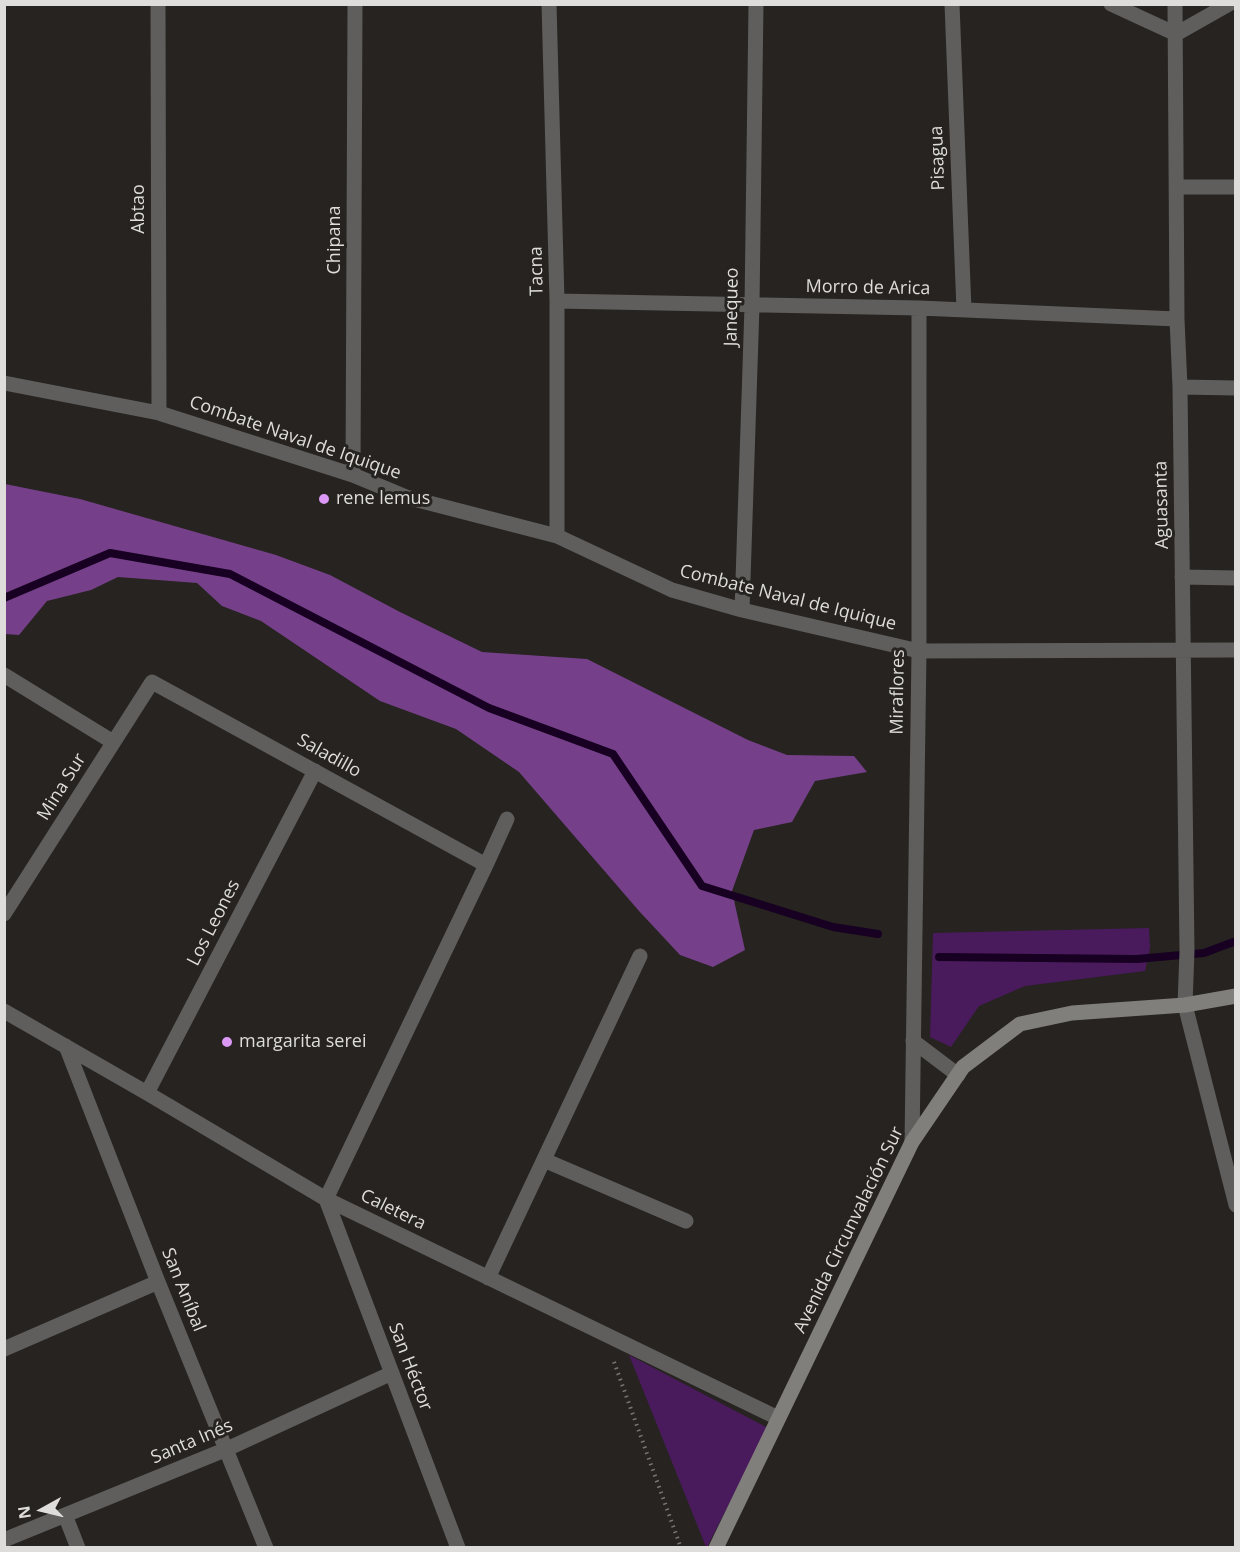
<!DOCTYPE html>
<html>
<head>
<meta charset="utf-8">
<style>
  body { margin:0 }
  #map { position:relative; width:1240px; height:1552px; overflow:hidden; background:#262320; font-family:"Open Sans",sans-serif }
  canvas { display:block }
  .frame { position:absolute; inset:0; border:6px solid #dedddb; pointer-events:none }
  .north { position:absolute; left:12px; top:1480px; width:60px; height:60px; -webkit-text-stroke:4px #262320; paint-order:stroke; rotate:262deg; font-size:16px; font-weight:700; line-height:24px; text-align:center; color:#dedddb }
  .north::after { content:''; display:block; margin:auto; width:21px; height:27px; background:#dedddb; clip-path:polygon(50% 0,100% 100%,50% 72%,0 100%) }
</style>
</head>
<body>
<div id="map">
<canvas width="1240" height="1552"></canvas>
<div class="frame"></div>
<div class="north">N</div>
</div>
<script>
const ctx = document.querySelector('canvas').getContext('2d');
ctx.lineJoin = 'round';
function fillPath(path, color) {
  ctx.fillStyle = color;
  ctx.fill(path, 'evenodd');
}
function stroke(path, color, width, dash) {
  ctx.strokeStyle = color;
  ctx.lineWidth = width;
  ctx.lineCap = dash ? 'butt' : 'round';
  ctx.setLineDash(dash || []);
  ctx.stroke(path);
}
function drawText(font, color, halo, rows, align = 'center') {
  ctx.font = font + ' "Open Sans",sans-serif';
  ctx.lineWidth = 6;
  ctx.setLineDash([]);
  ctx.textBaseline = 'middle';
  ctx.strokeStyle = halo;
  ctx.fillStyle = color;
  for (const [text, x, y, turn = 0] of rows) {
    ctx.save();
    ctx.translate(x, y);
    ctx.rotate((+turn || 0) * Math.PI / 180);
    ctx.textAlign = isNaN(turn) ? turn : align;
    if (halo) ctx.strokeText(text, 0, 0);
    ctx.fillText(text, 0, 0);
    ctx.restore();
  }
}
fillPath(new Path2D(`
  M 1149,928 L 1150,948 L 1145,971 L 1025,986 L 979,1006 L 951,1047 L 930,1037 L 933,933 Z
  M 629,1355 L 768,1428 L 707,1547 L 706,1547 Z`), '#4a1b5c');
fillPath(new Path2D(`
  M 5,484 L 80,499 L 276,555 L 330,575 L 400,612 L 482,652 L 587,659 L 748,740 L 787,755 L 854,756 L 867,772 L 815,781 L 792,822 L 754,830 L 732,891 L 745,950 L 713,967 L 680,955 L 639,911 L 519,772 L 456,729 L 380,701 L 261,621 L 222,606 L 197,583 L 118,577 L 91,590 L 47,601 L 19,635 L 5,634 Z`), '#754089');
stroke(new Path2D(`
  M 4,598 L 110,553 L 230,574 L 489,708 L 613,754 L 702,886 L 833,927 L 878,934
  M 939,957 L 1137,959 L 1204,953 L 1236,941`), '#170021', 8);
stroke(new Path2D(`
  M 614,1362 L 681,1548`), '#797774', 4, [1.5, 4.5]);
stroke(new Path2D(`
  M 158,4 L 159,413
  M 549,4 L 557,301 L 557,536
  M 952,4 L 964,310
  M 1111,4 L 1176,34 L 1229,4
  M 1175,4 L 1177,319 L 1180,387 L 1187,951 L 1185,1005 L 1236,1205
  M 1178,187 L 1236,187
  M 557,301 L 919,308 L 1177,319
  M 4,383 L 159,413 L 353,475 L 406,497 L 557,536 L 672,590 L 742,610 L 919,651 L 1236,650
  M 1180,387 L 1236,388
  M 353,475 L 355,4
  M 1182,577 L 1236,578
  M 742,610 L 752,306 L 756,4
  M 4,675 L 113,742
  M 4,914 L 152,682 L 486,865
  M 4,1011 L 147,1093 L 326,1199 L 778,1418
  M 913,1041 L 958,1075
  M 66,1046 L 158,1282 L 266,1548
  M 147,1093 L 315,771
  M 912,1142 L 919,651 L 919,308
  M 544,1160 L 686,1221
  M 488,1278 L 640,956
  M 4,1349 L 158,1282
  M 65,1515 L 78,1548
  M 4,1540 L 227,1449 L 392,1373
  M 458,1548 L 326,1199 L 486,865 L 507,819`), '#5f5e5c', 15);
stroke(new Path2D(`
  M 716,1548 L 912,1142 L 963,1067 L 1020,1024 L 1072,1013 L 1185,1005 L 1236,996`), '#817f7c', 15);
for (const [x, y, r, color] of [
  [324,499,6,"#db99f5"],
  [227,1042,6,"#db99f5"]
]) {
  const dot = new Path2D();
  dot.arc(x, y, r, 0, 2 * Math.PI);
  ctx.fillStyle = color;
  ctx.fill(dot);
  stroke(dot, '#262320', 2);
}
drawText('18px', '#dedddb', '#262320', [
  ["Pisagua",938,158,-92],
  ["Abtao",139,209,-90],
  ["Chipana",335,240,-90],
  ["Tacna",537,271,-91],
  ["Morro de Arica",868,288,1],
  ["Janequeo",732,307,-89],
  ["Combate Naval de Iquique",295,438,19],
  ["Aguasanta",1162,505,-91],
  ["Combate Naval de Iquique",788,598,14],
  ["Miraflores",898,692,-89],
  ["Saladillo",329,756,29],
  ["Mina Sur",62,787,-58],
  ["Los Leones",214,923,-63],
  ["Caletera",393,1210,26],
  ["Avenida Circunvalación Sur",849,1230,-64],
  ["San Aníbal",183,1290,68],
  ["San Héctor",410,1367,69],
  ["Santa Inés",192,1442,-23]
]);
drawText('18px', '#dedddb', '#262320', [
  ["rene lemus",336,499],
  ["margarita serei",239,1042]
], 'left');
</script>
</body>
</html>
